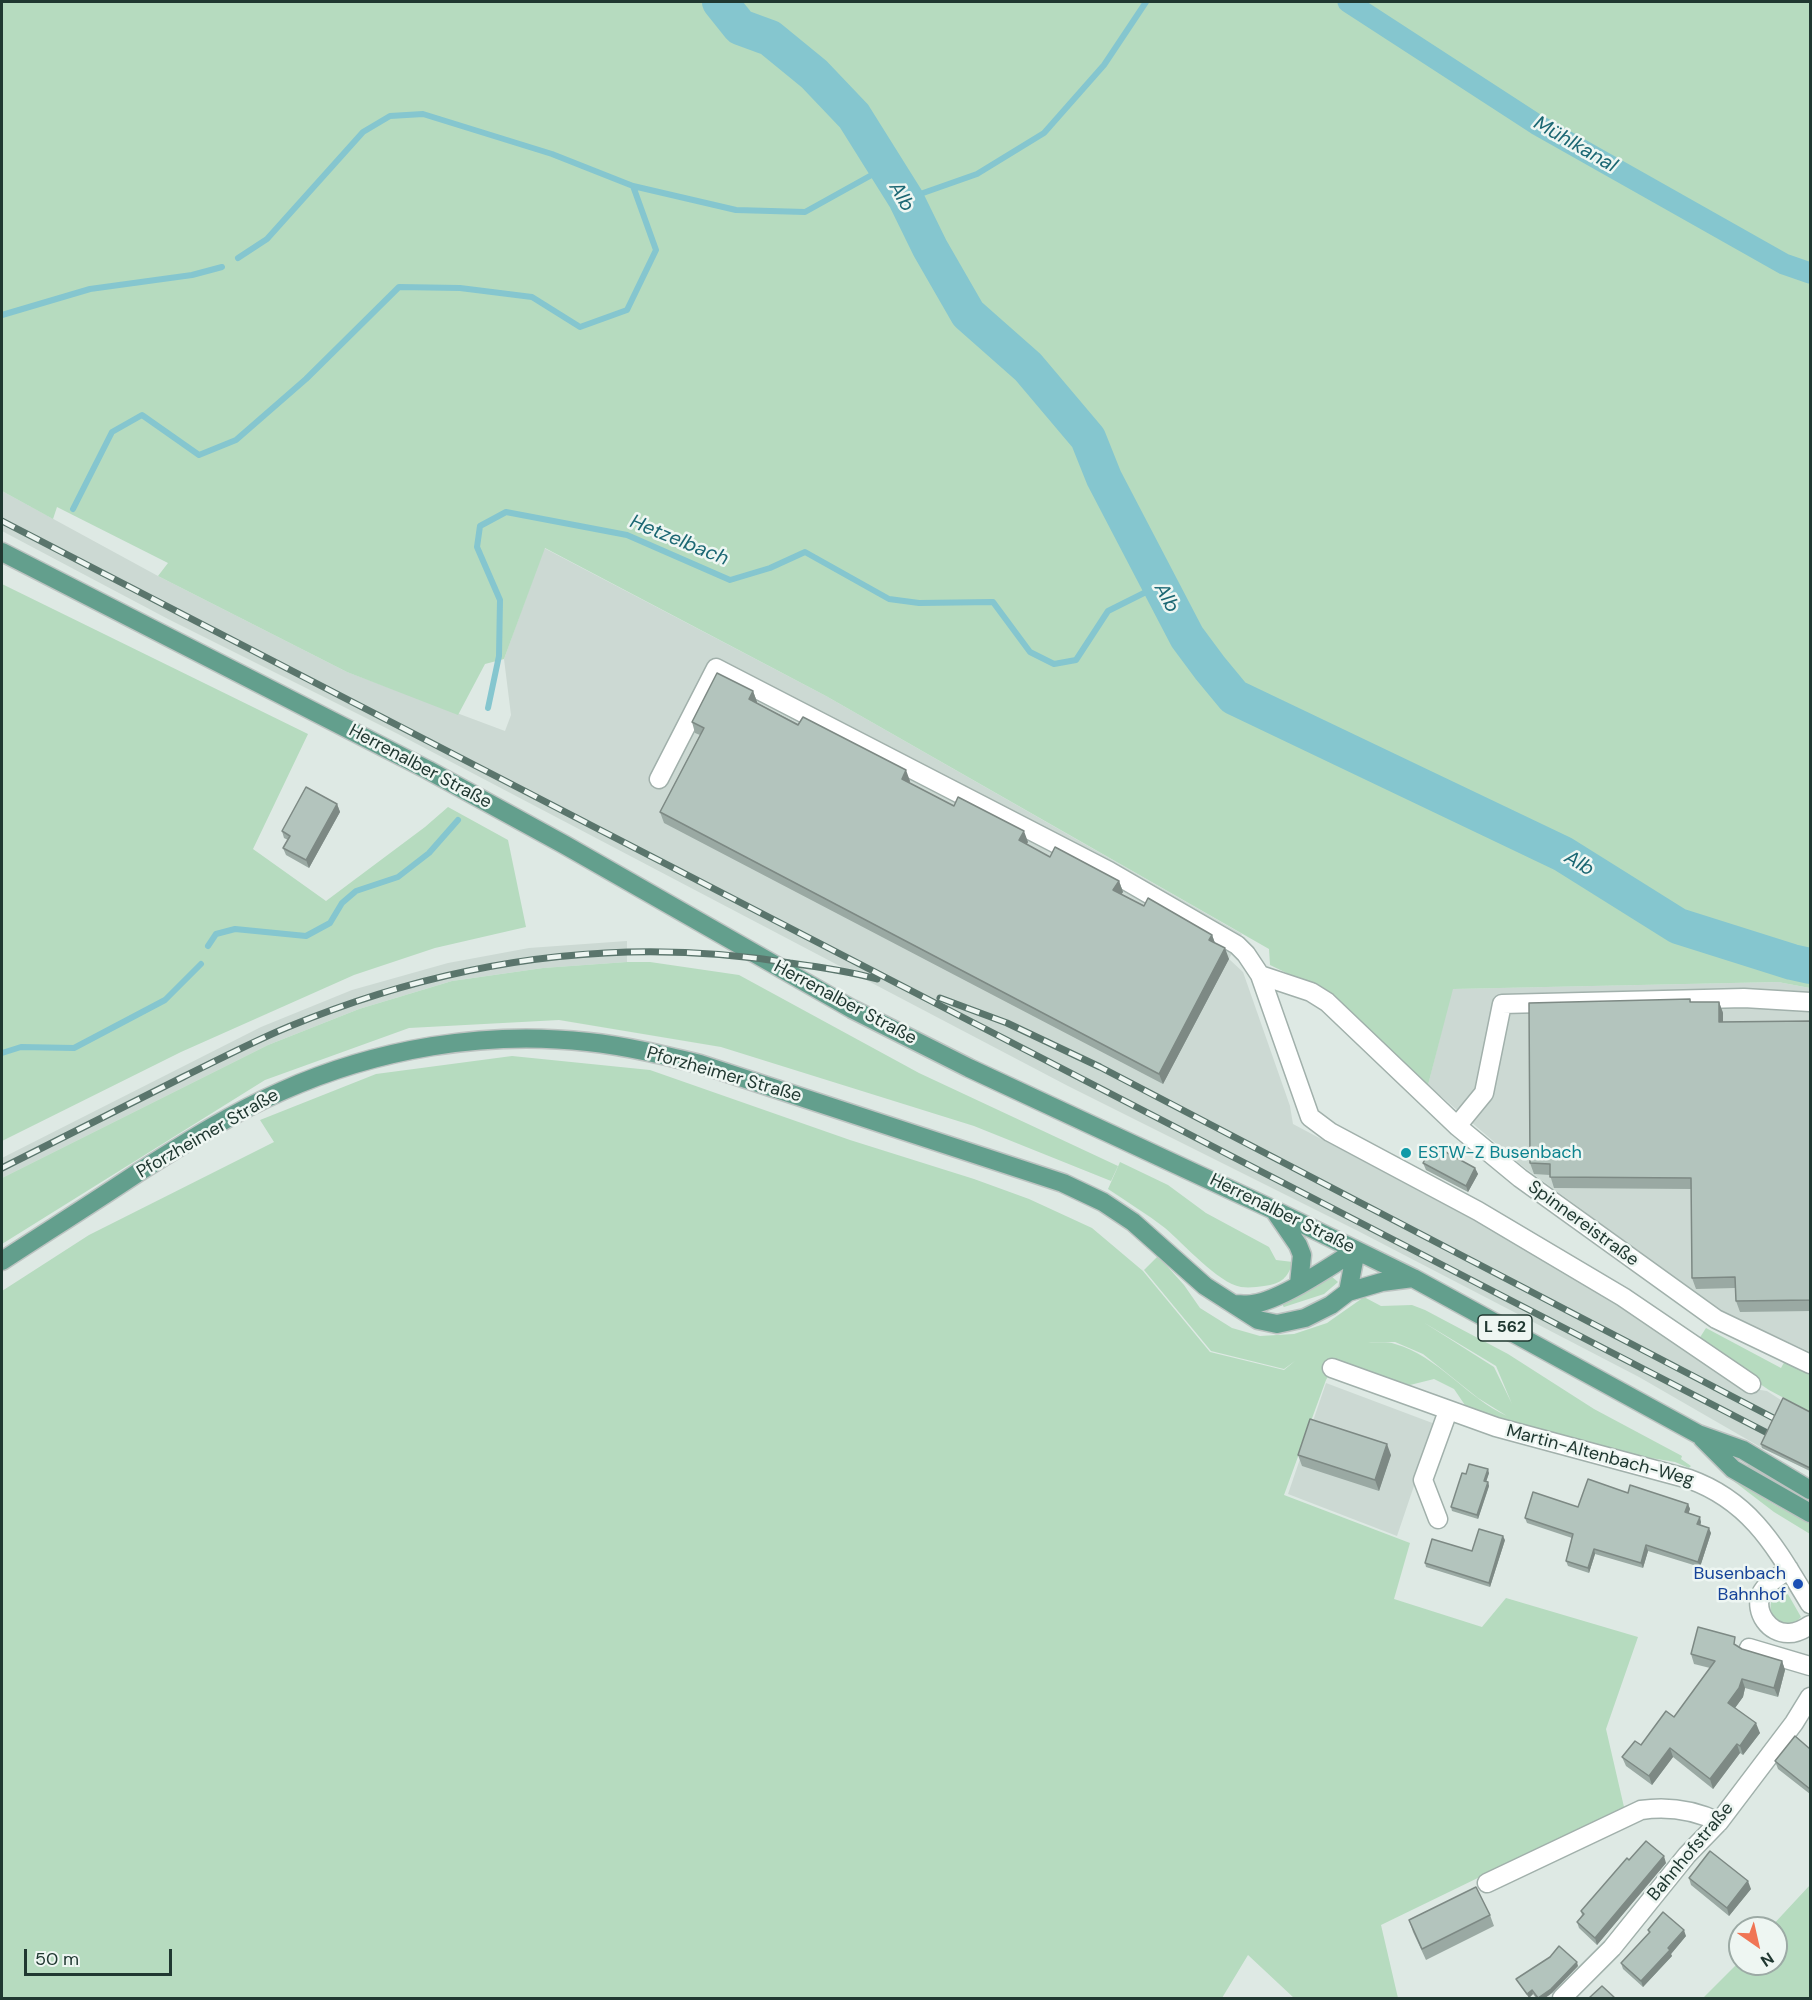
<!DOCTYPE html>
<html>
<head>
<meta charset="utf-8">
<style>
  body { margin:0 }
  #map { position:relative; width:1812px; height:2000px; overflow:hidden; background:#dee9e4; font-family:"DM Sans",sans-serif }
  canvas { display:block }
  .frame { position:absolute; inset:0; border:3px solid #203831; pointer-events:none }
  .north { position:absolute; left:1728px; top:1916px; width:60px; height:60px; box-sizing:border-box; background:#eef6f2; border:2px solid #9caaa5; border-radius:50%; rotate:146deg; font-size:16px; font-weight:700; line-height:24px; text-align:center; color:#203831 }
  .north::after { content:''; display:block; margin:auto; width:21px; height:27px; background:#f07555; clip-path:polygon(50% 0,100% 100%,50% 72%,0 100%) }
  .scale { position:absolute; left:24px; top:1949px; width:148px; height:27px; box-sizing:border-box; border:3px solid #203831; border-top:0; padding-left:8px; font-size:18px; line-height:21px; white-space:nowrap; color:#203831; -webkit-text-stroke:4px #eef6f2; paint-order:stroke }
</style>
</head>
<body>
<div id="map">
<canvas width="1812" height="2000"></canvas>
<div class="frame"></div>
<div class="north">N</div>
<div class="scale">50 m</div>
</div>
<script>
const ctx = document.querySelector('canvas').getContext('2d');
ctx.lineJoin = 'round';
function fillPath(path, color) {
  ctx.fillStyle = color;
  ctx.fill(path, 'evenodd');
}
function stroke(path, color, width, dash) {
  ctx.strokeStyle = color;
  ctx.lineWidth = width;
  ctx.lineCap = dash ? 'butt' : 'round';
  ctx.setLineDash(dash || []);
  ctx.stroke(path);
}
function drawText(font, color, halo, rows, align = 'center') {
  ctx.font = font + ' "DM Sans",sans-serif';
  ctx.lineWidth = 5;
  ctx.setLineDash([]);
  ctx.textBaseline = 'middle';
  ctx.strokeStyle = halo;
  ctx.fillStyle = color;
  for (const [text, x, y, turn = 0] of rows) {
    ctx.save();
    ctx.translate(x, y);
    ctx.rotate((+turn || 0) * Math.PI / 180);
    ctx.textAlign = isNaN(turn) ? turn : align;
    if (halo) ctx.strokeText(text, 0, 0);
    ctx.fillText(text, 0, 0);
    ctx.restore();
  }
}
fillPath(new Path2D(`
  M 2,491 L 158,576 L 347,672 L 505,731 L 511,715 L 504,659 L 544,548 L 826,696 L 1242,934 L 1229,959 L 1243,972 L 1290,1106 L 1293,1124 L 1573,1273 L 1747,1388 L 1767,1391 L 1784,1402 L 1810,1471 L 1762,1448 L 1639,1377 L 1358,1231 L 1068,1086 L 398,734 L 168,619 L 2,531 Z
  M 627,941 L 627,962 L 543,968 L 452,981 L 359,1009 L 268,1045 L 2,1178 L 2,1158 L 261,1027 L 352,990 L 448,963 L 529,948 Z
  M 1778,982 L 1810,988 L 1810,1352 L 1720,1311 L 1521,1165 L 1428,1085 L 1452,989 Z
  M 1326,1383 L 1435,1424 L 1397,1536 L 1288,1494 Z`), '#ccd9d3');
fillPath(new Path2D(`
  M 2,2 L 1810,2 L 1810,988 L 1778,982 L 1453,989 L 1428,1085 L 1326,992 L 1270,965 L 1269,949 L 826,696 L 545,548 L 504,659 L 485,664 L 458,715 L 347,672 L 158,576 L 168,563 L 57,507 L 53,519 L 2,491 Z
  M 2,584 L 308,734 L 253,849 L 326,901 L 425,827 L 448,807 L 508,840 L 526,927 L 435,948 L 354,975 L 181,1052 L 2,1141 Z
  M 627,962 L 650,962 L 739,975 L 919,1073 L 1118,1166 L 1111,1181 L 974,1126 L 721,1047 L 559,1020 L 409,1028 L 265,1080 L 2,1244 L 2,1178 L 268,1045 L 359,1009 L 452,981 L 543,968 Z
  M 512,1056 L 650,1070 L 850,1140 L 974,1179 L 1029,1199 L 1092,1228 L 1143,1271 L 1210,1352 L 1284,1370 L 1295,1361 L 1284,1369 L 1211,1351 L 1144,1270 L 1158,1256 L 1184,1285 L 1200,1308 L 1232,1328 L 1260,1336 L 1294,1334 L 1327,1323 L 1364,1297 L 1381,1306 L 1412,1305 L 1425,1310 L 1508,1354 L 1594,1409 L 1682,1456 L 1681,1459 L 1691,1466 L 1689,1468 L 1675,1462 L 1645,1457 L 1644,1459 L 1469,1411 L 1454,1389 L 1434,1379 L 1410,1385 L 1336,1362 L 1326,1380 L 1284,1495 L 1410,1543 L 1394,1599 L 1482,1627 L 1506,1598 L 1638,1637 L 1606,1729 L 1624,1807 L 1381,1925 L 1398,1998 L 1294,1998 L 1248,1955 L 1222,1998 L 2,1998 L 2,1291 L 89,1235 L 274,1142 L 260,1120 L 376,1074 ZM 1423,1322 L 1496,1366 L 1512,1404 L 1494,1367 ZM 1368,1342 L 1395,1342 L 1423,1354 L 1478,1398 L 1507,1416 C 1467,1398 1438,1356 1395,1344 C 1387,1341 1376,1343 1368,1342 Z
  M 1120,1162 L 1168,1185 L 1206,1213 L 1269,1247 L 1276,1260 L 1293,1262 C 1288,1277 1282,1284 1264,1286 C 1257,1287 1249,1288 1241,1287 C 1218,1283 1184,1244 1165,1228 C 1147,1214 1127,1202 1108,1189 Z
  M 1331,1276 L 1338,1282 L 1324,1294 L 1284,1307 L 1283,1306 L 1283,1304 Z
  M 1706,1328 L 1781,1368 L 1786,1359 L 1810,1371 L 1810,1412 L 1769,1390 L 1697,1342 Z
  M 1750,1463 L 1810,1495 L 1810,1503 L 1784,1489 L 1747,1466 Z
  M 1719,1470 L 1775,1505 L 1810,1523 L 1810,1534 L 1774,1512 Z
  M 1785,1589 L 1801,1617 L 1795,1623 L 1787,1625 C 1766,1617 1765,1598 1785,1589 Z
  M 1810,1885 L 1810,1998 L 1703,1998 L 1740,1961 L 1740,1964 L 1776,1964 L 1776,1928 L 1770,1928 Z`), '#b6dbbf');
stroke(new Path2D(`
  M 906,199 L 977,174 L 1044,133 L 1104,65 L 1146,2
  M 238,258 L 267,239 L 363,132 L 390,116 L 423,114 L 552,154 L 633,186 L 736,210 L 805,212 L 886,167
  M 2,315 L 90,289 L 192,275 L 222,267
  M 73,509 L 112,432 L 142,415 L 199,455 L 236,440 L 306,379 L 399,287 L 460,288 L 532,297 L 580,327 L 627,310 L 656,250 L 633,186
  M 488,708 L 499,656 L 500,600 L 477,547 L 480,526 L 506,512 L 627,535 L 730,580 L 770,568 L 805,552 L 889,599 L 919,603 L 993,602 L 1030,652 L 1054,664 L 1076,660 L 1108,611 L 1160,585
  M 208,946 L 216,934 L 235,929 L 306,936 L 330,923 L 342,903 L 356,891 L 398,877 L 429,853 L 458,820
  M 2,1053 L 21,1047 L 74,1048 L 165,1000 L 201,964`), '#85c6cf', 6);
stroke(new Path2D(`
  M 1348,2 L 1536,124 L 1784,264 L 1810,273`), '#85c6cf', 21);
stroke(new Path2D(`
  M 720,2 L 740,27 L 770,38 L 814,74 L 854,116 L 906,199 L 930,248 L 968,314 L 1028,367 L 1088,438 L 1104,478 L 1187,637 L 1210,668 L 1234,697 L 1563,854 L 1678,926 L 1792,962 L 1810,966`), '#85c6cf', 36);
const minor = new Path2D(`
  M 659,779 L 716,668 L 1109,871 L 1237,945 L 1246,954 L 1260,975 L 1310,1117 L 1330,1132 L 1478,1211 L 1623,1297 L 1751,1384
  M 1260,975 L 1311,992 L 1327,1002 L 1457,1126 L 1520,1178 L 1716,1319 L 1810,1364
  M 1457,1126 L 1484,1093 L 1502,1004 L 1744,998 L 1810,1002
  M 1332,1368 L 1496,1427 L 1689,1479 C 1753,1502 1777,1550 1810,1604
  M 1438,1519 L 1423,1480 L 1448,1411
  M 1789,1569 C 1780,1576 1766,1583 1761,1594 C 1754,1612 1769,1634 1789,1633 C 1797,1633 1804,1629 1810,1625
  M 1749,1648 L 1810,1666
  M 1487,1883 L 1641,1810 C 1668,1806 1694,1810 1719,1822
  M 1562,1998 L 1612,1948 L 1687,1855 L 1719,1822 L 1794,1723 L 1810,1697`);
const major = new Path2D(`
  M 2,552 L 428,770 L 565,845 L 852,1009 L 969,1068 L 1274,1210 L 1413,1278 L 1698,1434 L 1743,1450 L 1810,1490
  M 1274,1210 L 1298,1245 L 1302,1255 L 1299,1284
  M 2,1261 C 48,1231 94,1202 139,1172 C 185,1143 232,1113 282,1091 C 376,1049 486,1030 588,1042 C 626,1046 663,1055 700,1064 L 1063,1183 L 1103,1202 L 1133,1222 L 1205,1286 L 1258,1320 L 1277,1324 L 1305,1318 L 1331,1305 L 1348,1292 L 1382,1282 L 1413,1278
  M 1348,1292 L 1356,1250
  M 1234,1304 C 1240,1304 1247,1305 1253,1304 C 1281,1300 1331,1266 1356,1250
  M 1702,1438 L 1733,1469 L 1810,1513`);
stroke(minor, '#a1b0ab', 21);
stroke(major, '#bcc3c1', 21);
stroke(minor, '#fff', 18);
stroke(major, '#639f8d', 18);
const rail = new Path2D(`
  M 2,521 L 1810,1455
  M 940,998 L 1007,1023 L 1100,1067 L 1810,1437
  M 2,1168 C 62,1138 123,1107 183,1077 C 218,1060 252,1042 288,1027 C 450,960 617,935 790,963 C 820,967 848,971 877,979`);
stroke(rail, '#5a756c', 7);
stroke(rail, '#eef6f2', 4.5, [14]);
fillPath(new Path2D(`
  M 753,691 L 757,702 L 757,703 L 910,781 L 909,783 L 954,806 L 1028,842 L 1026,844 L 1050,857 L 1119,881 L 1123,892 L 1121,894 L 1144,906 L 1212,935 L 1215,943 L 1229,959 L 1163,1084 L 664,823 L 660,812 L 700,735 L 695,733 L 692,722 Z
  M 337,804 L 340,812 L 309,868 L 286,855 L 283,848 L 288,840 L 284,838 L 282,831 Z
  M 1690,999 L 1691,1002 L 1719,1002 L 1723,1013 L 1723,1022 L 1810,1021 L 1810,1311 L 1740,1312 L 1736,1301 L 1735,1288 L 1696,1289 L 1692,1278 L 1691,1189 L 1554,1188 L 1550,1175 L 1534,1174 L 1530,1163 Z
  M 1423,1163 L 1475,1168 L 1478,1174 L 1468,1192 L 1426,1170 Z
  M 1810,1412 L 1810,1471 L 1762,1448 L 1761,1444 Z
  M 1298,1455 L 1391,1455 L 1379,1491 L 1302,1466 Z
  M 1489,1473 L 1486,1482 L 1488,1482 L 1489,1486 L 1478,1519 L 1452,1511 L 1451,1507 L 1466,1474 Z
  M 1628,1493 L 1688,1504 L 1690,1509 L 1688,1513 L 1701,1522 L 1700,1525 L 1711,1533 L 1700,1567 L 1648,1551 L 1643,1568 L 1595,1554 L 1589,1573 L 1568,1566 L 1566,1561 L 1572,1538 L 1527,1523 L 1525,1518 L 1578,1507 Z
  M 1505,1540 L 1490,1587 L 1426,1567 L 1425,1563 L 1472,1551 Z
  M 1738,1647 L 1742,1649 L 1782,1661 L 1785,1670 L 1778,1697 L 1745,1688 L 1743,1697 L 1735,1708 L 1760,1733 L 1743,1755 L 1740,1753 L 1713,1789 L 1673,1757 L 1652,1785 L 1626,1766 L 1622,1757 L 1641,1745 L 1674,1717 L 1710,1668 L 1694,1664 L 1691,1654 Z
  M 1810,1749 L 1810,1794 L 1778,1769 L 1775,1761 Z
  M 1629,1860 L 1666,1863 L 1597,1945 L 1579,1928 L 1577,1922 L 1582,1915 L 1581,1911 Z
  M 1689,1878 L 1751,1889 L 1729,1916 L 1691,1885 Z
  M 1490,1915 L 1494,1926 L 1426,1960 L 1413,1932 L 1409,1920 Z
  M 1648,1930 L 1686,1936 L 1671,1954 L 1672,1956 L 1643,1987 L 1623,1969 L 1621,1963 L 1649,1933 Z
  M 1578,1966 L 1552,1993 L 1545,1998 L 1536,1998 L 1533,1994 L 1529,1998 L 1518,1982 L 1516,1979 Z`), '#9aa9a3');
fillPath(new Path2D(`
  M 753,691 L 757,702 L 753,710 L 749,699 Z
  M 906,770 L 910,781 L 906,790 L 902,779 Z
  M 337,804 L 340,812 L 309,868 L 306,860 Z
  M 1024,831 L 1028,842 L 1023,851 L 1019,840 Z
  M 1119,881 L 1123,892 L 1117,901 L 1113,890 Z
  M 1212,935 L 1216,946 L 1209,940 Z
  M 1225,948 L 1229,959 L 1163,1084 L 1159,1074 Z
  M 1719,1002 L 1723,1013 L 1723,1033 L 1719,1022 Z
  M 1475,1168 L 1478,1174 L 1468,1192 L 1466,1186 Z
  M 1387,1444 L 1391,1455 L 1379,1491 L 1375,1480 Z
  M 1488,1469 L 1489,1473 L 1485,1485 L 1484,1481 Z
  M 1488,1482 L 1489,1486 L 1478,1519 L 1477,1515 Z
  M 1688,1504 L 1690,1509 L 1687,1518 L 1685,1512 Z
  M 1700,1517 L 1701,1522 L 1699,1530 L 1697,1524 Z
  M 1709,1528 L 1711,1533 L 1700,1567 L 1698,1562 Z
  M 1503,1536 L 1505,1540 L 1490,1587 L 1489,1583 Z
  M 1646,1545 L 1648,1551 L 1643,1568 L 1641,1563 Z
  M 1594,1549 L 1595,1554 L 1589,1573 L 1588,1568 Z
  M 1782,1661 L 1785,1670 L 1778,1697 L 1774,1688 Z
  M 1742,1679 L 1745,1688 L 1743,1697 L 1732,1712 L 1728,1703 Z
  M 1756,1723 L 1760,1733 L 1743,1755 L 1740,1746 Z
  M 1737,1744 L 1740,1753 L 1713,1789 L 1710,1779 Z
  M 1670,1748 L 1673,1757 L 1652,1785 L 1649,1776 Z
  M 1664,1856 L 1666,1863 L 1597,1945 L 1595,1938 Z
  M 1748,1881 L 1751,1889 L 1729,1916 L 1727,1908 Z
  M 1684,1930 L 1686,1936 L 1671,1954 L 1672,1956 L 1643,1987 L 1641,1981 Z
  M 1577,1962 L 1578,1966 L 1552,1993 L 1545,1998 L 1538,1998 Z
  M 1532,1990 L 1533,1994 L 1529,1998 L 1527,1994 Z`), '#7d8984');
const building = new Path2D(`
  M 717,673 L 753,691 L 749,699 L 798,725 L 803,717 L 906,770 L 902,779 L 954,806 L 958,797 L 1024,831 L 1019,840 L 1050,857 L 1055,847 L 1119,881 L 1113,890 L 1144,906 L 1148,898 L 1212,935 L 1209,940 L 1225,948 L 1159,1074 L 660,812 L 704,728 L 692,722 Z
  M 306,787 L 337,804 L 306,860 L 283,848 L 290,836 L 282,831 Z
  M 1690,999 L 1690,1002 L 1719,1002 L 1719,1022 L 1810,1021 L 1810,1300 L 1736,1301 L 1735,1277 L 1692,1278 L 1691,1178 L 1550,1177 L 1550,1164 L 1530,1163 L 1529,1003 Z
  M 1433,1145 L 1475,1168 L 1466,1186 L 1423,1163 Z
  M 1783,1398 L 1810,1412 L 1810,1468 L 1761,1444 Z
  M 1310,1419 L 1387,1444 L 1375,1480 L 1298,1455 Z
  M 1469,1464 L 1488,1469 L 1484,1481 L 1488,1482 L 1477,1515 L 1451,1507 L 1462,1473 L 1466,1474 Z
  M 1588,1479 L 1628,1493 L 1630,1485 L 1688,1504 L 1685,1512 L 1700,1517 L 1697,1524 L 1709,1528 L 1698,1562 L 1646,1545 L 1641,1563 L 1594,1549 L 1588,1568 L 1566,1561 L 1573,1534 L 1525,1518 L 1533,1492 L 1578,1507 Z
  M 1479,1529 L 1503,1536 L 1489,1583 L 1425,1563 L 1432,1539 L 1472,1551 Z
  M 1698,1627 L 1735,1637 L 1734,1644 L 1742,1649 L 1782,1661 L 1774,1688 L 1742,1679 L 1739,1688 L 1728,1703 L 1756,1723 L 1740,1746 L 1737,1744 L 1710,1779 L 1670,1748 L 1649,1776 L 1622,1757 L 1635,1741 L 1641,1745 L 1666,1711 L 1674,1717 L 1715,1661 L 1691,1654 Z
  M 1795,1736 L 1810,1749 L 1810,1789 L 1775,1761 Z
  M 1646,1841 L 1664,1856 L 1595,1938 L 1577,1922 L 1584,1914 L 1581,1911 L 1627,1858 L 1629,1860 Z
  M 1710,1851 L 1748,1881 L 1727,1908 L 1689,1878 Z
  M 1476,1887 L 1490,1915 L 1422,1949 L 1409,1920 Z
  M 1663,1912 L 1684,1930 L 1668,1948 L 1670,1950 L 1641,1981 L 1621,1963 L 1650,1932 L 1648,1930 Z
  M 1559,1946 L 1577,1962 L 1551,1989 L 1538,1998 L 1532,1990 L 1527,1994 L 1516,1979 L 1550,1957 Z
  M 1602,1986 L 1615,1998 L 1589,1998 Z`);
fillPath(building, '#b3c4bd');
stroke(building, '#7d8984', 1.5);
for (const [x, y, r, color] of [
  [1406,1153,6,"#0f9aa8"],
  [1798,1584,6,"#1a4fb4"]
]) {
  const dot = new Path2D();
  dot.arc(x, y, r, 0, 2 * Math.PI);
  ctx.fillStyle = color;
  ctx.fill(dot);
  stroke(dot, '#eef6f2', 2);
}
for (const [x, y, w] of [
  [1505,1328,54]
]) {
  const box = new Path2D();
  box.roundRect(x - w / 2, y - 13, w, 26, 4.5);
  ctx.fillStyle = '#eef6f2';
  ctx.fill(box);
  stroke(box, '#203831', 1.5);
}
drawText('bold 16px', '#203831', null, [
  ["L 562",1505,1328]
]);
drawText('18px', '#203831', '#eef6f2', [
  ["Herrenalber Straße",420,767,28],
  ["Herrenalber Straße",845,1003,28],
  ["Pforzheimer Straße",724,1075,16],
  ["Pforzheimer Straße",208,1134,-30],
  ["Herrenalber Straße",1282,1214,26],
  ["Spinnereistraße",1583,1224,36],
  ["Martin-Altenbach-Weg",1600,1456,15],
  ["Bahnhofstraße",1691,1852,-50]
]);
drawText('18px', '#0d838f', '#eef6f2', [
  ["ESTW-Z Busenbach",1418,1153]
], 'left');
drawText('18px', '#164399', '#eef6f2', [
  ["Busenbach",1786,1574],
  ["Bahnhof",1786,1595]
], 'right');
drawText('italic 20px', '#1b6773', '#eef6f2', [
  ["Mühlkanal",1575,145,30],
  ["Alb",901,197,60],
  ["Hetzelbach",679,541,22],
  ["Alb",1166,598,62],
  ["Alb",1579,864,31]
]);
</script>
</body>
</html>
